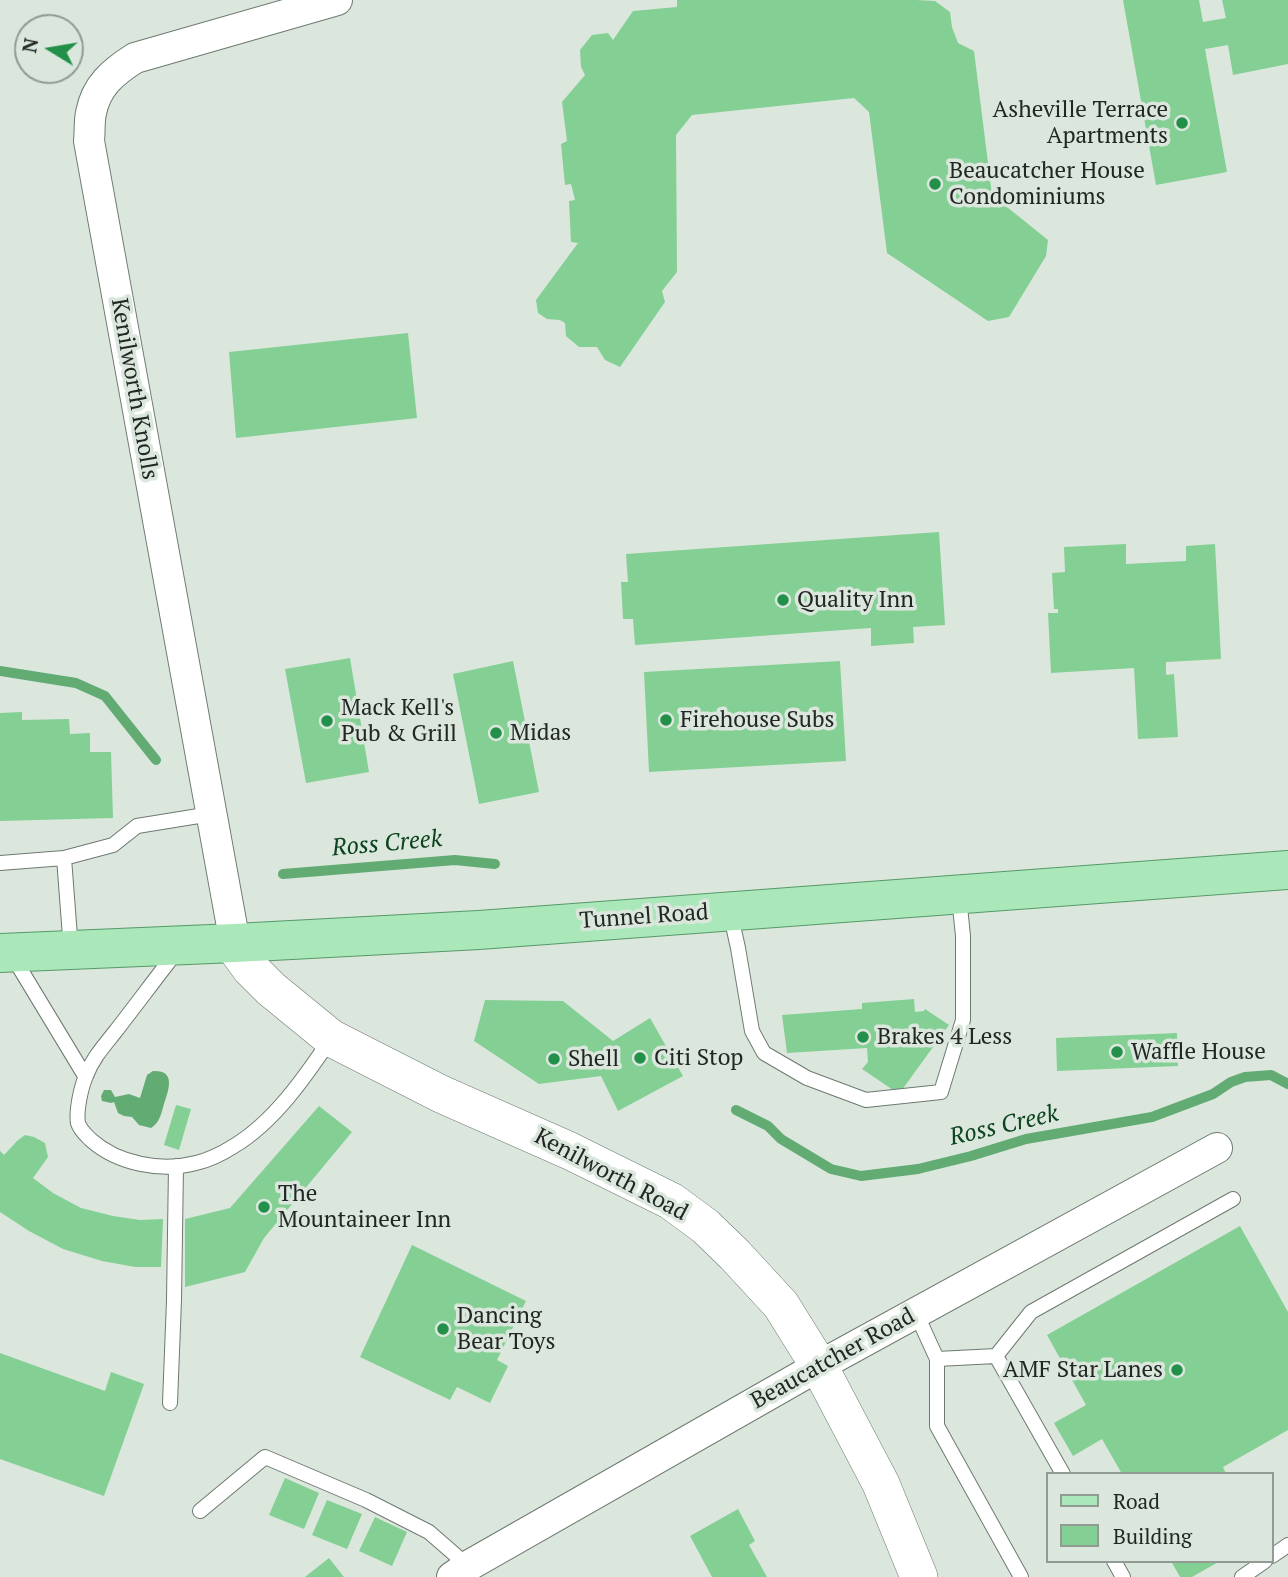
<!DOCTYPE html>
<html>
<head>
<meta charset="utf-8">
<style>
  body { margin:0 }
  #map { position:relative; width:1288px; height:1577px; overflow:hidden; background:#dbe7dd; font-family:"PT Serif",serif }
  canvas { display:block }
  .legend { position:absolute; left:1046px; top:1472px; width:228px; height:91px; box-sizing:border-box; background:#dbe7dd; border:2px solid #919a93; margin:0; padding:9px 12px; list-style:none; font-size:21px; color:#232723 }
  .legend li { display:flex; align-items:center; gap:14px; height:35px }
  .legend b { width:35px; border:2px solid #919a93 }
  .north { position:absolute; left:14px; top:14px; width:70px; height:70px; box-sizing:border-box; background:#dbe7dd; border:2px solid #919a93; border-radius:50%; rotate:281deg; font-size:19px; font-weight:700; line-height:28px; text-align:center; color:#232723 }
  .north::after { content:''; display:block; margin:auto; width:24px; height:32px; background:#229048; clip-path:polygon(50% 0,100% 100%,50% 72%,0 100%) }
</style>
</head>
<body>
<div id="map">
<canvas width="1288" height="1577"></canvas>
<ul class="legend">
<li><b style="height:9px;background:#aae7b9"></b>Road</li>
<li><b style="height:19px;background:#84cf94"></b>Building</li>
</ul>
<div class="north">N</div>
</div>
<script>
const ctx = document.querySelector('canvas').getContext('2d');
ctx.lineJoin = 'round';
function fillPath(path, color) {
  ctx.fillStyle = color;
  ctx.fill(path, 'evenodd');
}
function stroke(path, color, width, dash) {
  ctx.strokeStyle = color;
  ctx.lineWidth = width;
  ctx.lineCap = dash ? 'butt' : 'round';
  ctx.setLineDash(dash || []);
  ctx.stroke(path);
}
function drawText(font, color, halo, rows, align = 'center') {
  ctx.font = font + ' "PT Serif",serif';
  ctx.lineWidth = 7;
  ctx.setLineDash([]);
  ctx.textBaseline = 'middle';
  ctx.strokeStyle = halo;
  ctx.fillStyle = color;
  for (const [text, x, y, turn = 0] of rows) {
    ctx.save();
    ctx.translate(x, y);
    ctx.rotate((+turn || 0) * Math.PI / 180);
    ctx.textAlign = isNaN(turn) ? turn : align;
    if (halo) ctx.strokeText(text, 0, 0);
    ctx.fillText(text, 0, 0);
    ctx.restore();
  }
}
fillPath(new Path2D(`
  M 153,1071 C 176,1070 169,1089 164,1104 C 161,1114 160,1122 151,1128 L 139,1125 L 132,1117 L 124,1116 L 118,1113 L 114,1102 L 111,1103 L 102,1101 L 101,1096 L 104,1090 L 111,1090 L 115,1097 L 129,1094 L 140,1098 L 147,1075 Z`), '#62ac74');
stroke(new Path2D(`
  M 0,671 L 76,683 L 105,696 L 156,760
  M 283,874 L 455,860 L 495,864
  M 736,1110 L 768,1126 L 781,1139 L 831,1169 L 861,1176 L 918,1169 L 971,1156 L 1026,1139 L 1152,1117 L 1213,1094 L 1231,1082 L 1245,1077 L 1271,1075 L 1288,1084`), '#62ac74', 10);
fillPath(new Path2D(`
  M 677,0 L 916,0 L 935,1 L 950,12 L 952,27 L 958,43 L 974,51 L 992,195 L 1048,240 L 1046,256 L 1009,317 L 988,321 L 887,253 L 869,112 L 854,98 L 692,115 L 676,135 L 677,272 L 662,291 L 665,302 L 620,367 L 605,360 L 597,347 L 579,347 L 566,336 L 565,323 L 560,320 L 547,319 L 538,313 L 536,300 L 578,243 L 571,242 L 569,201 L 575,200 L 571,184 L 565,185 L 561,144 L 567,141 L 562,102 L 585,75 L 581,67 L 580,50 L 592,35 L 608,33 L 613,40 L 633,11 L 677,7 Z
  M 1123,0 L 1199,0 L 1203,22 L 1226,18 L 1222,0 L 1288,0 L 1288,64 L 1233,75 L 1228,45 L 1205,49 L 1227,172 L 1156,185 Z
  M 408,333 L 417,418 L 236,438 L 229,352 Z
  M 939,532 L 945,625 L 913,627 L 914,643 L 871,646 L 871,628 L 635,645 L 633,619 L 623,619 L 621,582 L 628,582 L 626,554 Z
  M 1126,544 L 1126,564 L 1186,561 L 1186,546 L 1215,544 L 1221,659 L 1166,662 L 1166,675 L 1174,674 L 1178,737 L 1138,739 L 1134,668 L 1051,673 L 1048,613 L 1058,613 L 1058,609 L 1054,609 L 1052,573 L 1065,572 L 1064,547 Z
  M 350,658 L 369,772 L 306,783 L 285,669 Z
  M 513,661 L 539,792 L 479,804 L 453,674 Z
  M 840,661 L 846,761 L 649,772 L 644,672 Z
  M 22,712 L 22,720 L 69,719 L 70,734 L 90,733 L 90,752 L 111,752 L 113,818 L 0,821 L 0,713 Z
  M 914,999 L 915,1012 L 924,1011 L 925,1009 L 949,1025 L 899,1094 L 862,1069 L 868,1062 L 867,1048 L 787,1053 L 782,1015 L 862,1009 L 862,1003 Z
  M 485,1000 L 563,1001 L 613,1041 L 650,1018 L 683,1076 L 618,1111 L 601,1076 L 539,1084 L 474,1041 Z
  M 1177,1033 L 1178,1066 L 1057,1071 L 1056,1038 Z
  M 176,1105 L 191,1109 L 179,1150 L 164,1145 Z
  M 319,1106 L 352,1132 L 264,1238 L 245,1272 L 185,1287 L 185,1219 L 230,1208 Z
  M 25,1135 L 34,1137 L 45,1143 L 48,1157 L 33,1178 L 53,1193 L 81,1208 L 113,1216 L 140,1220 L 163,1219 L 161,1267 L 135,1267 L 102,1261 L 63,1249 L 29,1231 L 0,1212 L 0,1151 L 4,1155 L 17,1141 Z
  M 1240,1226 L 1288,1312 L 1288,1430 L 1223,1467 L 1226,1474 L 1122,1474 L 1102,1439 L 1073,1456 L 1054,1423 L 1086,1405 L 1047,1335 Z
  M 412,1245 L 526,1301 L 497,1360 L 508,1366 L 490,1403 L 457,1387 L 450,1400 L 360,1357 Z
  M 0,1353 L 105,1391 L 111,1372 L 144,1384 L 104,1496 L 0,1459 Z
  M 285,1478 L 319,1493 L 304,1529 L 269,1515 Z
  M 327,1500 L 362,1514 L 347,1549 L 312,1535 Z
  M 738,1509 L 755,1541 L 749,1545 L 767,1577 L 712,1577 L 690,1536 Z
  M 375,1517 L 407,1532 L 392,1566 L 359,1551 Z
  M 329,1558 L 344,1577 L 305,1577 Z
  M 1171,1561 L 1220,1561 L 1192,1577 L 1180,1577 Z`), '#84cf94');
const service = new Path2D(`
  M 64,858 L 113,845 L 137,826 L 211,814
  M 0,863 L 64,858 L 71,950
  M 730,912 L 738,948 L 752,1031 L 764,1053 L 807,1078 L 866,1100 L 941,1092 L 963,1020 L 963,936 L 959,897
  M 177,951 C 156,978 136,1005 115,1032 C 104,1046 92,1059 86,1076 C 81,1087 76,1111 78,1123 C 80,1130 86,1135 91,1140 C 118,1164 161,1172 196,1163 C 209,1160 223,1153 234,1146 C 274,1122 305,1077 330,1040
  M 13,957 L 85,1076
  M 916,1313 L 937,1359 L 937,1426 L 1021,1577
  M 996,1356 L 1031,1312 L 1233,1199
  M 937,1359 L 996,1356 L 1063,1474
  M 170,1403 L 174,1300 L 176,1166
  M 200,1511 L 265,1457 L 366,1500 L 429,1532 L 468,1566
  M 1272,1556 L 1288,1545
  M 1114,1561 L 1123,1577
  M 1242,1577 L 1265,1561`);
const minor = new Path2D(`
  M 235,943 L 89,141 C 90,132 89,122 91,113 C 96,86 113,72 135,58 L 337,0
  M 452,1577 L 468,1566 L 819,1366 L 1217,1148`);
const tertiary = new Path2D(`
  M 237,950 L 250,968 L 271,989 L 331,1038 L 441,1094 L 570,1151 L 671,1201 L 705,1226 L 735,1255 L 781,1305 L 819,1366 L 881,1484 L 919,1577`);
const primary = new Path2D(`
  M 0,953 L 235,943 L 479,930 L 1288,870`);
stroke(service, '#6e7970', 16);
stroke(minor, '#6e7970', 32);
stroke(tertiary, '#6e7970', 38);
stroke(primary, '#569967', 40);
stroke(service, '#fff', 14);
stroke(minor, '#fff', 30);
stroke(tertiary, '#fff', 37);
stroke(primary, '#aae7b9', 38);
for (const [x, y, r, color] of [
  [1182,123,7,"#229048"],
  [935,184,7,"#229048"],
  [783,600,7,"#229048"],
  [666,720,7,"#229048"],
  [327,721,7,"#229048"],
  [496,733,7,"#229048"],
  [863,1037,7,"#229048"],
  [1117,1052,7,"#229048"],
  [640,1058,7,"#229048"],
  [554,1059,7,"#229048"],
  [264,1207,7,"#229048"],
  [443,1329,7,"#229048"],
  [1177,1370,7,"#229048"]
]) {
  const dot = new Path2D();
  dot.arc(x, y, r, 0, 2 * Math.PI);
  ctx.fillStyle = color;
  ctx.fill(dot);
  stroke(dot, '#dbe7dd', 2.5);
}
drawText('23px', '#232723', '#dbe7dd', [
  ["Asheville Terrace",1168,110,"right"],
  ["Apartments",1168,136,"right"],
  ["Beaucatcher House",949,171],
  ["Condominiums",949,197],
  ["Quality Inn",797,600],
  ["Mack Kell's",341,708],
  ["Pub & Grill",341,734],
  ["Firehouse Subs",680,720],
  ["Midas",510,733],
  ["Brakes 4 Less",877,1037],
  ["Waffle House",1131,1052],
  ["Citi Stop",654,1058],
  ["Shell",568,1059],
  ["The",278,1194],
  ["Mountaineer Inn",278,1220],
  ["Dancing",457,1316],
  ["Bear Toys",457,1342],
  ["AMF Star Lanes",1163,1370,"right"]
], 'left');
drawText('23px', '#232723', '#dbe7dd', [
  ["Kenilworth Knolls",134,389,80],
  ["Tunnel Road",644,917,-4],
  ["Kenilworth Road",611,1175,28],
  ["Beaucatcher Road",833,1359,-29]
]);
drawText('italic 24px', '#0c441f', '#dbe7dd', [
  ["Ross Creek",387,844,-5],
  ["Ross Creek",1004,1126,-13]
]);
</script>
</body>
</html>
